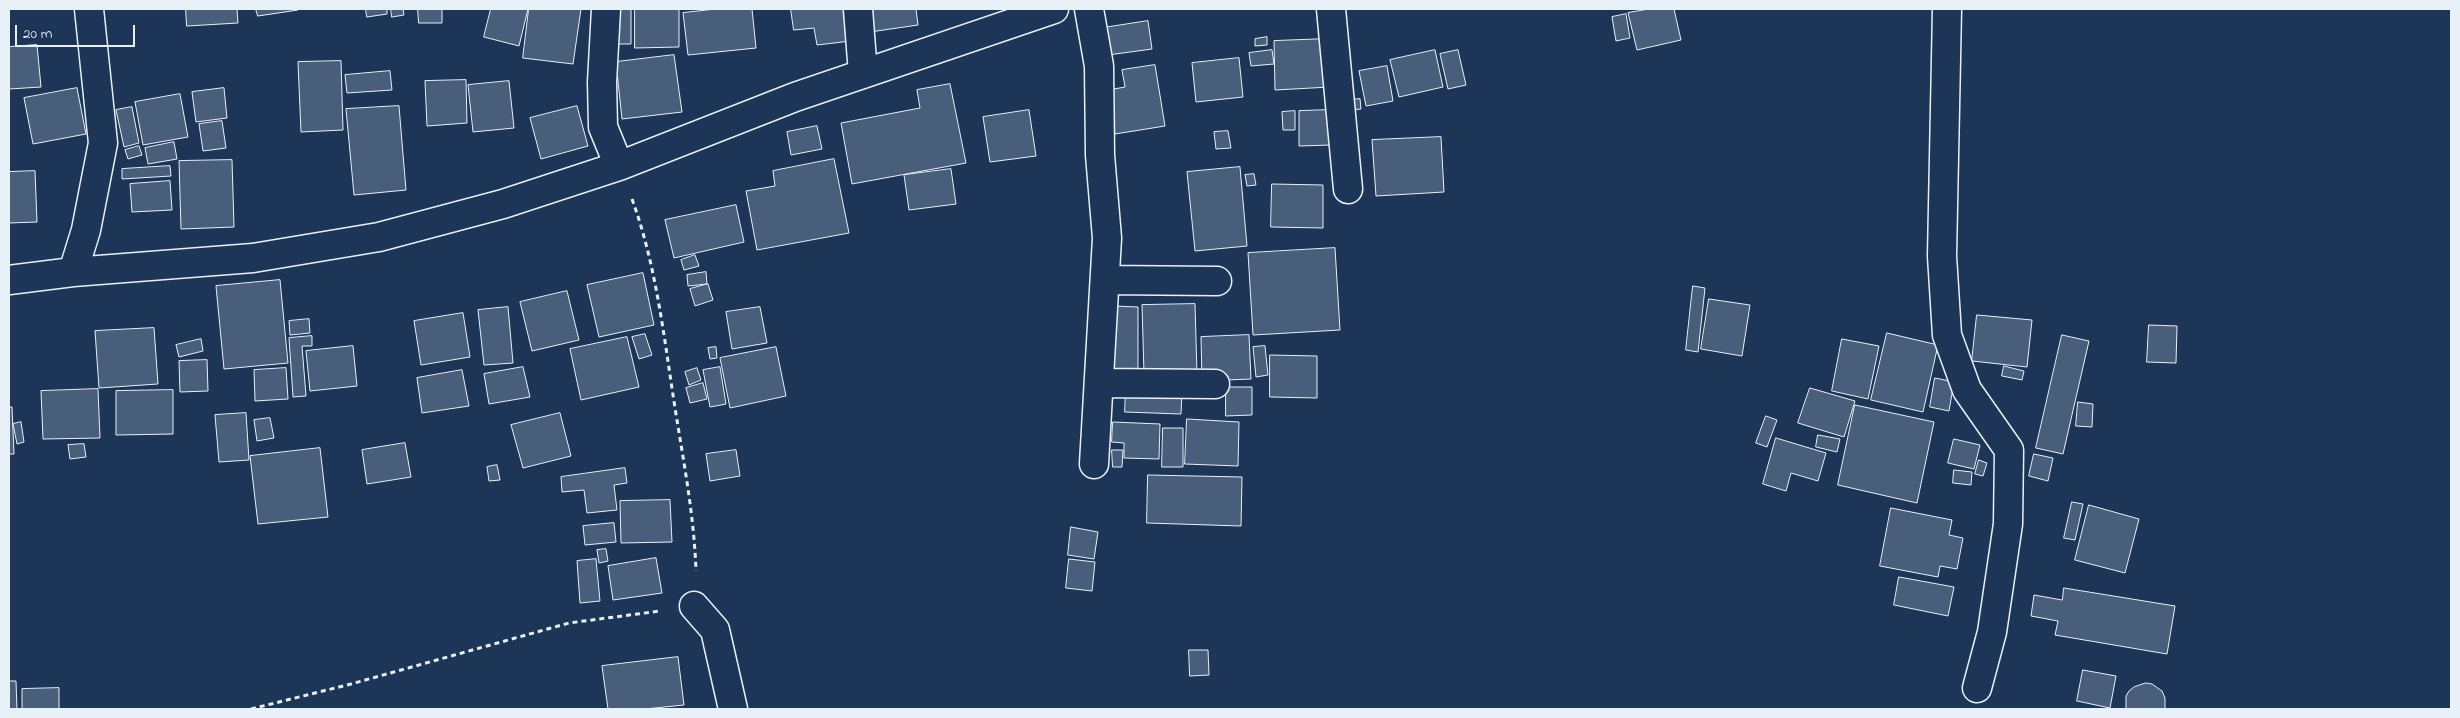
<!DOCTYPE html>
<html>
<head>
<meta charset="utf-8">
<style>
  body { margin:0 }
  #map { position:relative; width:2460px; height:718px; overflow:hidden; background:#1d3557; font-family:"Indie Flower",sans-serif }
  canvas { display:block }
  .frame { position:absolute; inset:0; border:10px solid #e8f1f8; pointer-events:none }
  .scale { position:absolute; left:15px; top:25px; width:120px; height:22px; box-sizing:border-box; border:2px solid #e8f1f8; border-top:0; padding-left:6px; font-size:15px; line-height:18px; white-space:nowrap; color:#e8f1f8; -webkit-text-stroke:4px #1d3557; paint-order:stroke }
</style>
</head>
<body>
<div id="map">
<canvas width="2460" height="718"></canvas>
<div class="frame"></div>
<div class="scale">20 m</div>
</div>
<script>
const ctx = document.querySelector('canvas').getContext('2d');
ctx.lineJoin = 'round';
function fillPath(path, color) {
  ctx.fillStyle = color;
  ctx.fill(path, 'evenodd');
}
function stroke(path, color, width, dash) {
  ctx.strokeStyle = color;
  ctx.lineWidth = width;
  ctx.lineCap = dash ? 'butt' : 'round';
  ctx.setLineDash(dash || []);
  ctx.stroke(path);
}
const building = new Path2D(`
  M 186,9 L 237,9 L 238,23 L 187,26 Z
  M 256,9 L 298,9 L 298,10 L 258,16 Z
  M 366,9 L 387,9 L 387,14 L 367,17 Z
  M 391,9 L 403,9 L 404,15 L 392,17 Z
  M 418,9 L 442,9 L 442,23 L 419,23 Z
  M 491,9 L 528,9 L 519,46 L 484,37 Z
  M 529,9 L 581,9 L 573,64 L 523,58 Z
  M 618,9 L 631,9 L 631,44 L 618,44 Z
  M 635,9 L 679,9 L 679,47 L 635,48 Z
  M 716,9 L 752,9 L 756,48 L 688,55 L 683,13 Z
  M 791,9 L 846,9 L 851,41 L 817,45 L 814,28 L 794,30 Z
  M 867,9 L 916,9 L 918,25 L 870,32 Z
  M 1649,9 L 1674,9 L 1681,40 L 1637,50 L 1628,13 Z
  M 1626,14 L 1630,38 L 1616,41 L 1612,17 Z
  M 1148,21 L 1152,49 L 1108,55 L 1103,28 Z
  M 1267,37 L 1267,45 L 1255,46 L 1255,39 Z
  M 1327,39 L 1330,87 L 1275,90 L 1274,41 Z
  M 37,45 L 41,87 L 9,89 L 9,47 Z
  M 1272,50 L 1274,64 L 1251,66 L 1249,53 Z
  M 1435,50 L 1443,87 L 1399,97 L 1390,60 Z
  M 1458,50 L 1466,85 L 1448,89 L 1440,54 Z
  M 674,55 L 682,112 L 622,119 L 616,62 Z
  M 1239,58 L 1243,97 L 1196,102 L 1192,63 Z
  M 341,61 L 343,130 L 301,132 L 298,62 Z
  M 1155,65 L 1165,126 L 1115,134 L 1108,90 L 1125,87 L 1122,70 Z
  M 1387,66 L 1393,101 L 1366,106 L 1359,71 Z
  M 390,71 L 392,90 L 347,93 L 345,75 Z
  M 466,80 L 467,123 L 427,126 L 425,81 Z
  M 509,81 L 514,128 L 473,132 L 468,85 Z
  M 950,84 L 966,163 L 852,184 L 841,123 L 920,108 L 917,90 Z
  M 77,88 L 86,134 L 33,144 L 24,98 Z
  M 224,88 L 227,118 L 196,122 L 192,92 Z
  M 180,94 L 188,137 L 143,145 L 135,102 Z
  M 1360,99 L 1361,109 L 1350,110 L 1349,100 Z
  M 399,106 L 406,190 L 354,195 L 346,109 Z
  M 577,106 L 588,146 L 541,159 L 530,118 Z
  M 132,107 L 139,143 L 124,147 L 116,110 Z
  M 1029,110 L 1036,156 L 990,162 L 983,117 Z
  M 1330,110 L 1331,145 L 1299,146 L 1299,111 Z
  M 1295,111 L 1295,130 L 1283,130 L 1282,112 Z
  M 222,121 L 226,148 L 203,151 L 199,124 Z
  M 817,126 L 822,149 L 791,155 L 787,132 Z
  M 1228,131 L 1231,148 L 1216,149 L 1214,132 Z
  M 1441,137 L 1444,192 L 1376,196 L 1372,140 Z
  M 174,142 L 177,159 L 148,164 L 145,148 Z
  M 139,146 L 142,155 L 128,159 L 125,150 Z
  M 834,159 L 849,233 L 757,250 L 746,191 L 775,186 L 773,171 Z
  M 232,160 L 234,227 L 181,229 L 179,161 Z
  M 170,166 L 171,176 L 122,179 L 122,169 Z
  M 1240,167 L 1247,246 L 1195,251 L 1187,172 Z
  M 951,169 L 956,204 L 909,210 L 904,175 Z
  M 35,171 L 37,222 L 9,223 L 9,172 Z
  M 1254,174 L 1256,185 L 1247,186 L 1245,175 Z
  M 170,181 L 172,210 L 132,212 L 130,184 Z
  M 1272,184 L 1323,185 L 1323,228 L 1271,227 Z
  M 736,205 L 744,242 L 674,258 L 665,220 Z
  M 1335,248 L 1340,330 L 1253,335 L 1248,253 Z
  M 695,255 L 699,266 L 684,270 L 681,260 Z
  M 706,272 L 707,284 L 688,286 L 687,275 Z
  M 643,273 L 654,325 L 599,337 L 587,285 Z
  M 280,280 L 288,363 L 224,369 L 216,286 Z
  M 708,284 L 713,300 L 695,306 L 690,289 Z
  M 1693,286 L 1705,288 L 1698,352 L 1686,350 Z
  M 567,291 L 579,340 L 532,351 L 520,302 Z
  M 1709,299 L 1750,305 L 1742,356 L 1701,349 Z
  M 1195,304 L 1197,374 L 1144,374 L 1142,305 Z
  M 1114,306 L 1138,307 L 1138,376 L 1114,376 Z
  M 508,307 L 513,363 L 484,365 L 478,310 Z
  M 760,307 L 767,343 L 732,349 L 726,312 Z
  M 463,313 L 470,357 L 421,365 L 414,321 Z
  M 1977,315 L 2032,320 L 2027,367 L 1972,361 Z
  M 309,319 L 310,333 L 290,335 L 289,321 Z
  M 2149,325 L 2177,326 L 2176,363 L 2147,362 Z
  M 154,328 L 158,384 L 99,388 L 95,331 Z
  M 1887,333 L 1938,345 L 1923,412 L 1871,400 Z
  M 645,334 L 652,355 L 639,359 L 632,337 Z
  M 1249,335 L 1251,379 L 1202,381 L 1201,337 Z
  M 2062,335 L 2089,341 L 2063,454 L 2036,448 Z
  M 312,336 L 312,346 L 302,346 L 306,396 L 293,397 L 289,338 Z
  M 627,337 L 639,387 L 581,400 L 570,349 Z
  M 201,339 L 203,351 L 179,357 L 176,345 Z
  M 1842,339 L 1879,346 L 1868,399 L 1832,391 Z
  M 353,346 L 357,386 L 310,391 L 306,351 Z
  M 1265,346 L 1268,375 L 1256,377 L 1253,347 Z
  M 716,347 L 717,358 L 710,359 L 708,348 Z
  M 776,347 L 786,396 L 730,408 L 720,358 Z
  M 1270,355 L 1317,356 L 1317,398 L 1270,397 Z
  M 207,360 L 208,391 L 180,392 L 179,361 Z
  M 2004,366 L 2024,371 L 2022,380 L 2002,376 Z
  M 523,367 L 530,397 L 489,404 L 484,374 Z
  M 720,367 L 726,404 L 710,407 L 703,370 Z
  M 286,368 L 288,399 L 255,401 L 254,370 Z
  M 697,368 L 701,380 L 689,385 L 685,372 Z
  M 462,370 L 469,406 L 422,413 L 417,378 Z
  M 1935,378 L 1954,382 L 1949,411 L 1930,407 Z
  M 703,383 L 707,399 L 690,403 L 686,388 Z
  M 1226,387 L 1252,387 L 1252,415 L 1226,416 Z
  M 1810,388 L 1855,401 L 1844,437 L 1798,423 Z
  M 98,389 L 100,438 L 43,439 L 41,391 Z
  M 1126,389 L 1182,391 L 1181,414 L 1125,412 Z
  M 173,390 L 173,434 L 116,435 L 116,391 Z
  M 2078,402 L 2093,404 L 2092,427 L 2076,426 Z
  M 1855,405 L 1934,422 L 1917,503 L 1838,485 Z
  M 9,407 L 12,407 L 14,454 L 9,454 Z
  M 246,413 L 249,460 L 219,462 L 215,415 Z
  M 560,413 L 571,456 L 523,468 L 511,425 Z
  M 1766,416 L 1777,420 L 1767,447 L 1756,443 Z
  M 270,418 L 274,438 L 257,441 L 254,420 Z
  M 1187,419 L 1239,422 L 1238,466 L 1185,464 Z
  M 21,422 L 24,442 L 17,444 L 13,424 Z
  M 1113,422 L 1160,424 L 1159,459 L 1124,458 L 1124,443 L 1112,442 Z
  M 1163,428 L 1183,428 L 1183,467 L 1162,467 Z
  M 1818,435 L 1840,439 L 1837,452 L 1816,447 Z
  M 1776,438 L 1826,453 L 1818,481 L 1791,473 L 1786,491 L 1763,484 Z
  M 1954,439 L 1980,445 L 1974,469 L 1948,463 Z
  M 405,443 L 411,477 L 367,484 L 362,450 Z
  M 84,444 L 86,457 L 70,459 L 68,445 Z
  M 320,448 L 328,517 L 258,524 L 250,456 Z
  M 736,450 L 740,476 L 710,481 L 706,454 Z
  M 1112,450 L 1123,450 L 1122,467 L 1113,467 Z
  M 2034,454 L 2053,458 L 2048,481 L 2029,476 Z
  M 1979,460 L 1987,463 L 1983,476 L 1975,474 Z
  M 497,465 L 500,480 L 489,481 L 487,467 Z
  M 625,468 L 627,483 L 614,485 L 617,510 L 587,513 L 584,490 L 562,492 L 561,477 Z
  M 1954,470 L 1972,472 L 1971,485 L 1953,483 Z
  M 1148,475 L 1242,477 L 1241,526 L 1147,523 Z
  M 670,500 L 672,542 L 621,543 L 620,501 Z
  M 2072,502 L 2083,504 L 2075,540 L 2064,538 Z
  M 2089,505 L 2139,519 L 2125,573 L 2075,560 Z
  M 1891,508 L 1952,520 L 1949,535 L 1963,538 L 1957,569 L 1940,566 L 1938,577 L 1880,566 Z
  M 614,523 L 616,542 L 585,545 L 583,526 Z
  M 1071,527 L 1098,532 L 1094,559 L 1068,555 Z
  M 606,549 L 608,561 L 599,563 L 597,550 Z
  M 656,558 L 662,593 L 613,600 L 608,566 Z
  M 596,559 L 600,601 L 580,603 L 577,561 Z
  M 1069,559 L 1095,562 L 1092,591 L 1066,588 Z
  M 1899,577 L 1954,587 L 1948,616 L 1894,605 Z
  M 2064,588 L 2175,606 L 2167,654 L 2055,635 L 2058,621 L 2031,616 L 2034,595 L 2062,600 Z
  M 1189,650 L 1208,650 L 1209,675 L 1190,676 Z
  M 678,657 L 684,705 L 645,709 L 608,709 L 602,666 Z
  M 2083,670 L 2116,676 L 2110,708 L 2077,701 Z
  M 9,681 L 16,681 L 17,709 L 9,709 Z
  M 2146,683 L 2152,684 L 2162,691 L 2165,698 L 2165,709 L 2126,709 L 2126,696 L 2129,691 L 2134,687 Z
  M 59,688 L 59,709 L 22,709 L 22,689 Z`);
fillPath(building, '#495e7a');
stroke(building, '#e8f1f8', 1);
const minor = new Path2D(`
  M 606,9 L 602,82 L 603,127 L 619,166
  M 858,9 L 863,74
  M 1089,9 L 1099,66 L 1100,155 L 1107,238 L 1094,464
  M 1331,9 L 1348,189
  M 1947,9 L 1942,256 L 1947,335 L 1967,390 L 2009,450 L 2008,524 L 1992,632 L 1977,688
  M 73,272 L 86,230 L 103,143 L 89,9
  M 9,280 L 73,272 L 253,258 L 379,237 L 503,204 L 619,166 L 795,97 L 1054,9
  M 1105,280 L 1217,281
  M 1099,383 L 1215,384
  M 694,606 L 715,630 L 733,709`);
stroke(minor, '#e8f1f8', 31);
stroke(new Path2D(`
  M 632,199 C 655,262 663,329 673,395 C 682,454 694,512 696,571
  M 251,709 L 351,684 L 569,623 L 660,611`), '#e8f1f8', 3, [5, 4]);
stroke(minor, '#1d3557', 28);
</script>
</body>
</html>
